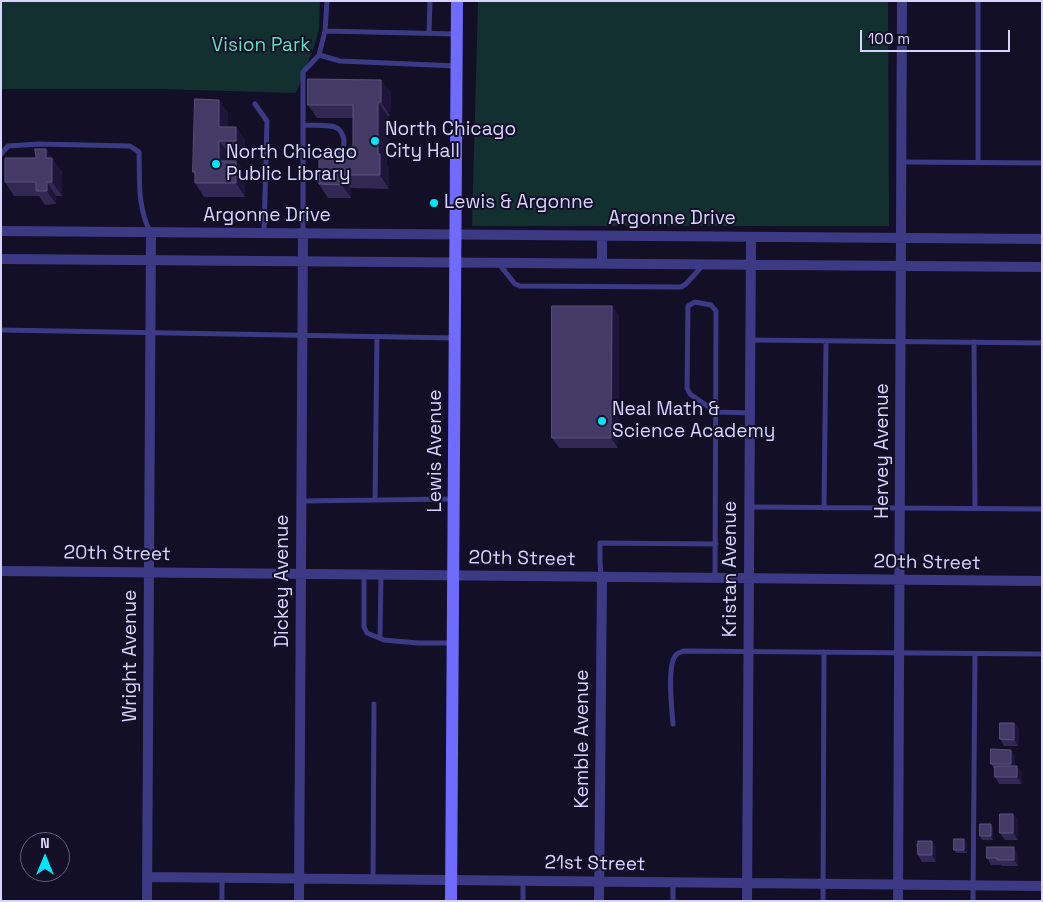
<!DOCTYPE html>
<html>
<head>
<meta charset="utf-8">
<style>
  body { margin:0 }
  #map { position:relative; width:1043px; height:902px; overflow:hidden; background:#130f26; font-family:"Space Grotesk",sans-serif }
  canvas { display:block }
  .frame { position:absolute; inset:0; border:2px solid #d9d4ff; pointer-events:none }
  .north { position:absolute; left:20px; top:832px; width:50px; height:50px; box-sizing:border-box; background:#130f26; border:1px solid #625e7d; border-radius:50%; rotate:0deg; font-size:14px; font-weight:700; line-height:20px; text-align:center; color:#d9d4ff }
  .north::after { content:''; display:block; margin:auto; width:18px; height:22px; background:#00e5ff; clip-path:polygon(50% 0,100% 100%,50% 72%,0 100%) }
  .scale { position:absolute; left:860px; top:30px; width:150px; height:22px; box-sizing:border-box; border:2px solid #d9d4ff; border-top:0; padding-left:6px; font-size:15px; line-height:18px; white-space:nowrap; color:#d9d4ff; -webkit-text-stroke:4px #130f26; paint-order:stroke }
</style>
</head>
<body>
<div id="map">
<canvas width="1043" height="902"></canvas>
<div class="frame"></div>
<div class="north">N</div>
<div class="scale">100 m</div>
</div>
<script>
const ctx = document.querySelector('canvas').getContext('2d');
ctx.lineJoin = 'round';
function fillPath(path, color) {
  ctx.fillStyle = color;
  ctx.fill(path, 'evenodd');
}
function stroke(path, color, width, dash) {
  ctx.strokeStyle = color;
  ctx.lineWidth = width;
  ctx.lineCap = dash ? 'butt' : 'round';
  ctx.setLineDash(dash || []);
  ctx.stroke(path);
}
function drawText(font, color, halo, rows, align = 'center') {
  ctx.font = font + ' "Space Grotesk",sans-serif';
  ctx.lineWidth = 4;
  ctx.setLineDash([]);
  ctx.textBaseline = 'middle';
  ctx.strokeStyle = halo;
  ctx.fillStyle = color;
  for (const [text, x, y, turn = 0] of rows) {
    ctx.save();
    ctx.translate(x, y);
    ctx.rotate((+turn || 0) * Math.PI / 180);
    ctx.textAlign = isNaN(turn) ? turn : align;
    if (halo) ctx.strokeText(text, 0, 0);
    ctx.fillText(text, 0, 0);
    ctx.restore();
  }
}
fillPath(new Path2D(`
  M 1,1 L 320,1 L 319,30 L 313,50 L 296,93 L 160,89 L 1,89 Z
  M 478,1 L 888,1 L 889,226 L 472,226 Z`), '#12302f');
stroke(new Path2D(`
  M 978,1 L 978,162
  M 325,31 L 456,34
  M 429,33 L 430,1
  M 319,55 L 340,61 L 456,66
  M 255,104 L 267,121 L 264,233
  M 303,125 C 313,126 325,124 335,127 C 346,131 348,152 335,156 C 326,158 312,156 303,156
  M 1,154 L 8,146 L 39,144 L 130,146 L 139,152 C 140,181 137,205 150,232
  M 902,162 L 1042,163
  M 303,233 L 303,72 L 319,55 L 325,31 L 327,1
  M 499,264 L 515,284 L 520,286 L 681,287 L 686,284 L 703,265
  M 1,330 L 455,338
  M 750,340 L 1042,343
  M 974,342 L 975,509
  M 375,500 L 377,337
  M 302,501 L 453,499
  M 750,507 L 1042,509
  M 824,508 L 826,341
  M 364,574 L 364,627 L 367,633 L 384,640 L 418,643 L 452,643
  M 601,576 L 600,562 L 600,543 L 716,544
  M 715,578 C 716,489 716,400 716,311 L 711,305 L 695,302 L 688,306 L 687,388 L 690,394 L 716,412 L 750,413
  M 380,638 L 381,575
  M 673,724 C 672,710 666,662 677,654 C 679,652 682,652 684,651 L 1042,654
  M 373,879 L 374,704
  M 523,881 L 523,901
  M 222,901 L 222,878
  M 673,901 L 673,882
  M 823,901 L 824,652
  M 973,901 L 975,654`), '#3d3a85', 5);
stroke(new Path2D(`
  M 1,231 L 1042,239
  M 1,259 L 1042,267
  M 602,264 L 602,236
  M 1,571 L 1042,581
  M 148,877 L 1042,886
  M 147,901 L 151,232
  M 299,901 L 303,233
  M 599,901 L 602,577
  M 747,901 L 751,237
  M 898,901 L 902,1`), '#3d3a85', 10);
stroke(new Path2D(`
  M 451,901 L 457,1`), '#6f6bff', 12);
fillPath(new Path2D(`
  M 381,80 L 391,93 L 390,116 L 388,116 L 387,165 L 389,168 L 389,189 L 351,188 L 351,198 L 328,198 L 319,184 L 341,157 L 353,149 L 353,118 L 317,118 L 308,105 Z
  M 219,100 L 228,113 L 228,127 L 236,127 L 245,140 L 245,154 L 229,154 L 229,161 L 236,161 L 245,174 L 245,197 L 204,197 L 195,183 L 195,175 L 193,172 Z
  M 46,149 L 62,172 L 62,196 L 56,196 L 56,204 L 45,205 L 39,196 L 14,196 L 5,182 Z
  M 612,306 L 619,316 L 618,448 L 559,448 L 552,438 Z
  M 1014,723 L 1019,729 L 1018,746 L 1004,746 L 1000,739 Z
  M 1015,756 L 1015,766 L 1022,773 L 1022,784 L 999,784 L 995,777 L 995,770 L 991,764 Z
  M 1013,814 L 1018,820 L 1018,840 L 1005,840 L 1000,833 Z
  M 993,827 L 993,840 L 982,840 L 980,836 Z
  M 967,842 L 967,853 L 956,853 L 954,850 Z
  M 936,847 L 936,862 L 922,862 L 918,855 Z
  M 1018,854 L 1018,866 L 1002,866 L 1001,865 L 991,865 L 987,858 Z`), '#312854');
fillPath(new Path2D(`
  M 381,80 L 391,93 L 390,116 L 381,102 Z
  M 219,100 L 228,113 L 228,140 L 219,127 Z
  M 378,102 L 388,116 L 387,165 L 389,168 L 389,189 L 380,175 L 378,154 Z
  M 236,127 L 245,140 L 245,154 L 236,141 Z
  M 219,141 L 229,154 L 229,174 L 219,161 Z
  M 46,149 L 62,172 L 62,196 L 52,182 L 46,158 Z
  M 236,161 L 245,174 L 245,197 L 236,183 Z
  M 342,175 L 351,188 L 351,198 L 342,185 Z
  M 47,182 L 56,196 L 56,204 L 47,191 Z
  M 612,306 L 619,316 L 618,448 L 611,438 Z
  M 1014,723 L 1019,729 L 1018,746 L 1014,740 Z
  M 1011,750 L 1015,756 L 1015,771 L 1011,764 Z
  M 1017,766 L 1022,773 L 1022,784 L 1017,777 Z
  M 1013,814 L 1018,820 L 1018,840 L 1013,833 Z
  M 991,824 L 993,827 L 993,840 L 991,836 Z
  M 964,839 L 967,842 L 967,853 L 964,850 Z
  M 932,841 L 936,847 L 936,862 L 932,855 Z
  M 1014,847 L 1018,854 L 1018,866 L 1014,860 Z`), '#1d163a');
const building = new Path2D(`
  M 308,79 L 381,80 L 381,102 L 378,102 L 378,154 L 380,154 L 380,175 L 342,175 L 342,185 L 319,184 L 319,157 L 341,157 L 341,149 L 353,149 L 353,105 L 308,105 Z
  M 195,99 L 219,100 L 219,127 L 236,127 L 236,141 L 219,141 L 219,161 L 236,161 L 236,183 L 195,183 L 195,172 L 193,172 Z
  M 35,149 L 46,149 L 46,158 L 52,158 L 52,182 L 47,182 L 47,191 L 36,191 L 36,182 L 5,182 L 5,158 L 36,158 Z
  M 552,306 L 612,306 L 611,438 L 552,438 Z
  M 1000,723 L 1014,723 L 1014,740 L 1000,739 Z
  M 991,749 L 1011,750 L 1011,764 L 991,764 Z
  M 995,766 L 1017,766 L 1017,777 L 995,777 Z
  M 1000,814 L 1013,814 L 1013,833 L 1000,833 Z
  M 980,824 L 991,824 L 991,836 L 980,836 Z
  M 954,839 L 964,839 L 964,850 L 954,850 Z
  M 918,841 L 932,841 L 932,855 L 918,855 L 917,844 L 918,844 Z
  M 987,847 L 1014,847 L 1014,860 L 997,860 L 997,858 L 987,858 Z`);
fillPath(building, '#433a66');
stroke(building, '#5a527e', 1);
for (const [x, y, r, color] of [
  [375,141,5,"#00e5ff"],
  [216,164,5,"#00e5ff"],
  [434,203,5,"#00e5ff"],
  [602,421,5,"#00e5ff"]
]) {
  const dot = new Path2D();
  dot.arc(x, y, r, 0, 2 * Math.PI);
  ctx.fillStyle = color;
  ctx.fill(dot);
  stroke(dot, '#130f26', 2);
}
drawText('19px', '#5fe0c0', '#130f26', [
  ["Vision Park",261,46]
]);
drawText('19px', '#d9d4ff', '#130f26', [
  ["North Chicago",385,130],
  ["City Hall",385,152],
  ["North Chicago",226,153],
  ["Public Library",226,175],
  ["Lewis & Argonne",444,203],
  ["Neal Math &",612,410],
  ["Science Academy",612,432]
], 'left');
drawText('19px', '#d9d4ff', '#130f26', [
  ["Argonne Drive",267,216],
  ["Argonne Drive",672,219],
  ["Lewis Avenue",436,451,-90],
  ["Hervey Avenue",883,451,-90],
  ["20th Street",117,554,1],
  ["20th Street",522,559,1],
  ["20th Street",927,563,1],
  ["Kristan Avenue",731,569,-90],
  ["Dickey Avenue",283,581,-90],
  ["Wright Avenue",131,656,-90],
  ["Kemble Avenue",583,739,-90],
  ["21st Street",595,864,1]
]);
</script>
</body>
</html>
